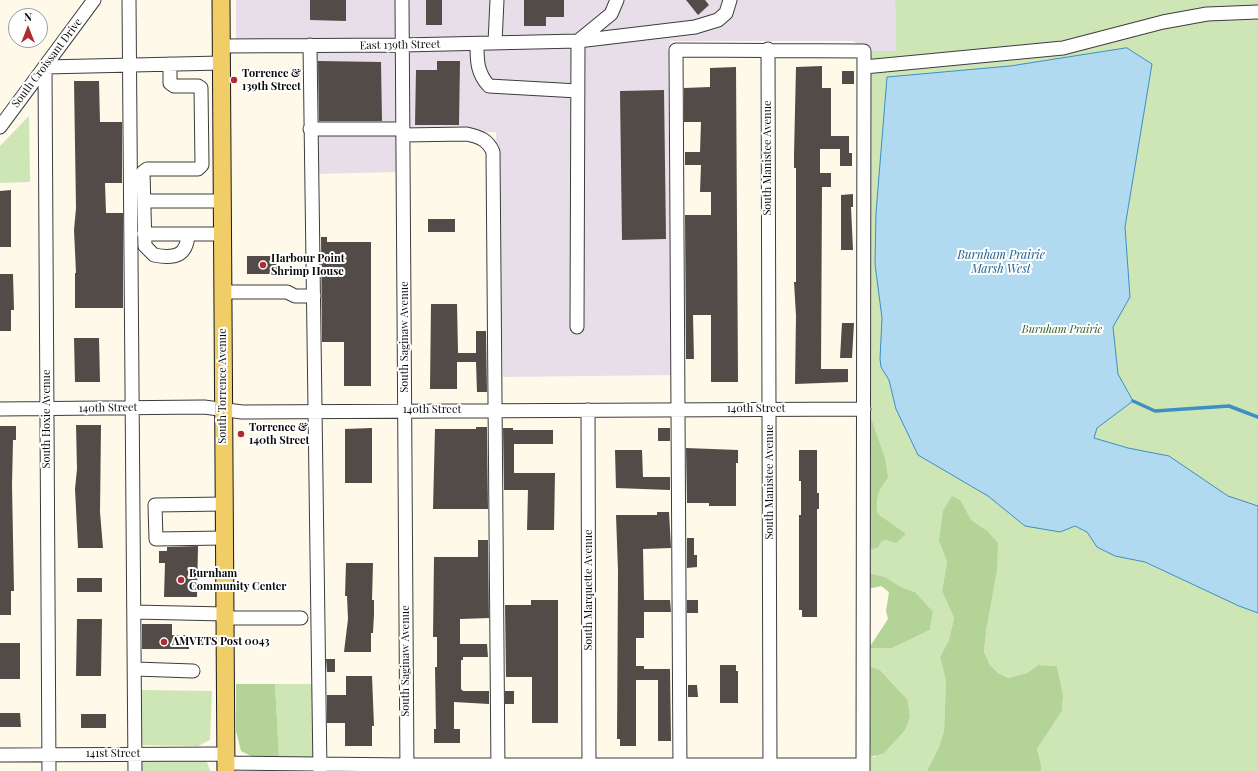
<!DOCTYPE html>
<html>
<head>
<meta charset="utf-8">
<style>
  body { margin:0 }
  #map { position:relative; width:1258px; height:771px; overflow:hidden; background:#fef9e9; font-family:"Playfair Display",serif }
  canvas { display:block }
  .north { position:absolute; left:8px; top:8px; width:40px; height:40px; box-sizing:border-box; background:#fff; border:1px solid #9d9d9d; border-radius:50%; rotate:0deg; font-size:11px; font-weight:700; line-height:16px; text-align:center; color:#0a0a0a }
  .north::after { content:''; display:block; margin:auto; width:14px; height:18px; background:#b02c34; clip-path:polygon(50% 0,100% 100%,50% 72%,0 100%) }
</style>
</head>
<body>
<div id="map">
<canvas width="1258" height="771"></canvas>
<div class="north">N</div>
</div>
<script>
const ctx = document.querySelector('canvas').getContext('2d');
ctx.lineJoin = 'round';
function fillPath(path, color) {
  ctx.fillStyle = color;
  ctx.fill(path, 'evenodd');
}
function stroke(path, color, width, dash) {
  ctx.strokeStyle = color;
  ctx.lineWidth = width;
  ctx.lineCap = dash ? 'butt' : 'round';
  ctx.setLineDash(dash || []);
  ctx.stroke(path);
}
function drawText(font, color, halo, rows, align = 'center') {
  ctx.font = font + ' "Playfair Display",serif';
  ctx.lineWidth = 4;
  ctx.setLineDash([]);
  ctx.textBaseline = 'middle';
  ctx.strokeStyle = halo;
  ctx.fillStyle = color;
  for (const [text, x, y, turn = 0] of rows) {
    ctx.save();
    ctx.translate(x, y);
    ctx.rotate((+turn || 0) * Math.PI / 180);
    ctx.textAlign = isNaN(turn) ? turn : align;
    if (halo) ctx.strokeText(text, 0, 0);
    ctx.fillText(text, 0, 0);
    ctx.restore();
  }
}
fillPath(new Path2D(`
  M 236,0 L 895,0 L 896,51 L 869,51 L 853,41 L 670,41 L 673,375 L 503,377 L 496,132 L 396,133 L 396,172 L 314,174 L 314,50 L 236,50 Z`), '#e8dee9');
fillPath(new Path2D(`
  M 895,0 L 1258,0 L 1258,771 L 1041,771 L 1041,764 L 1037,749 L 1062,711 L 1063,695 L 1057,666 L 1038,665 L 1027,673 L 1008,678 L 998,673 L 990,665 L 984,652 L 987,625 L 939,540 L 947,562 L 942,591 L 954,618 L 949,640 L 940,657 L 946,681 L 944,731 L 939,747 L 927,771 L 866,771 L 866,763 L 870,757 L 875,757 L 907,699 L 880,670 L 869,666 L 869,648 L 892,648 L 930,630 L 933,613 L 915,592 L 901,587 L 885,577 L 868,573 L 867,550 L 878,548 L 881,542 L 905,534 L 878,514 L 877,498 L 885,458 L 868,409 L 869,51 L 896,51 Z
  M 29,116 L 30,182 L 0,183 L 0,146 Z
  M 275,684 L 316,684 L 316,757 L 279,757 Z
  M 140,690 L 212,691 L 210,740 L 198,746 L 140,745 Z
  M 141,759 L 200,759 L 207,762 L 210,771 L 141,771 Z`), '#cee5b6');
fillPath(new Path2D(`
  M 868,409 L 885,458 L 888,478 C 877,492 876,496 878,514 L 906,534 L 896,543 L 886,540 L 881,542 L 878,548 L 867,550 Z
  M 952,496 L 960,500 L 971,520 L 987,531 L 998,543 L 997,569 L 987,625 L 984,652 L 990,665 L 998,673 L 1008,678 L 1027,673 L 1038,665 L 1057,666 L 1063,695 L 1062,711 L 1037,749 L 1041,764 L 1041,771 L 927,771 L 939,747 L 944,731 L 946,681 L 940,657 L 949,640 L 954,618 L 942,591 L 947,562 L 939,541 L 943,511 Z
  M 868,573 L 885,577 L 901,587 L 915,592 L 933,612 L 930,630 L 892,648 L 869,648 L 888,619 L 886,611 L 889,592 L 881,586 L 868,589 Z
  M 869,666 L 880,670 L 907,699 L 910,716 L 905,730 L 884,753 L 870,757 Z
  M 236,684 L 275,684 L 279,757 L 253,757 L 241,751 L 236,731 Z`), '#b3d496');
const water = new Path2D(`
  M 1127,48 L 1152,64 L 1125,227 L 1130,297 L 1113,327 L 1118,374 L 1133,401 L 1097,428 L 1094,438 L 1128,448 L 1169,456 L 1228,496 L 1258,506 L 1258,613 L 1239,606 L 1145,562 L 1115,556 L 1097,547 L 1087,532 L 1075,526 L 1060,532 L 1025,526 L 988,496 L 918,455 L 896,409 L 889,380 L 881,367 L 880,359 L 882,318 L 875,264 L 876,213 L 887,77 L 1010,66 Z`);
fillPath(water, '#b1daf1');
stroke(water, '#3d8fc4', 1);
stroke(new Path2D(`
  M 1133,401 L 1155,411 L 1229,406 L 1258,417`), '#3d8fc4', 3.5);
fillPath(new Path2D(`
  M 310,0 L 346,0 L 346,21 L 310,20 Z
  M 426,0 L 442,0 L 442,25 L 426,25 Z
  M 524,0 L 564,0 L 564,17 L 546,17 L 546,26 L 524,26 Z
  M 686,0 L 705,0 L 709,5 L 698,15 Z
  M 318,61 L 381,62 L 382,121 L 319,121 Z
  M 437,61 L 460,61 L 459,125 L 415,125 L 416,70 L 437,70 Z
  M 822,66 L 822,88 L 831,88 L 831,136 L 849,136 L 849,153 L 852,153 L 852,166 L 840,166 L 840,149 L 820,149 L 820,173 L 831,173 L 831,187 L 822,187 L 821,369 L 848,369 L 848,382 L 795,384 L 796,316 L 794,282 L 796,282 L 796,168 L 794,168 L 794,154 L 796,67 Z
  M 736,67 L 738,382 L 711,382 L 711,315 L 693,315 L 694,359 L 686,359 L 685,215 L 711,215 L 711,192 L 700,192 L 701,165 L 685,165 L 685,152 L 700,152 L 701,122 L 684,122 L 684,88 L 710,87 L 710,68 Z
  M 842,71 L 854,71 L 854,84 L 842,84 Z
  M 74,81 L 99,81 L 100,122 L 122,122 L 122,183 L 105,183 L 106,213 L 123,213 L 123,308 L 75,308 L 75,273 L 76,273 L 74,230 L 76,208 Z
  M 664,90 L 666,239 L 622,240 L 620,91 Z
  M 11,190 L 11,247 L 0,247 L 0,191 Z
  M 853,194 L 853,207 L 851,207 L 853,250 L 841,250 L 841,195 Z
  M 428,219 L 455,219 L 455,232 L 428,232 Z
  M 321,237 L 327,237 L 327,242 L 371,242 L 371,386 L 344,386 L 344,342 L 322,342 Z
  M 247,256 L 279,256 L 279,274 L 247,274 Z
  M 0,274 L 13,274 L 14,310 L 11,310 L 11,331 L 0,331 Z
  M 431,304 L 457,304 L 458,353 L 476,353 L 476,331 L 486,331 L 487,392 L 477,392 L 476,362 L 457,362 L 457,389 L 430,389 Z
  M 842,323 L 854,323 L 852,358 L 840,358 Z
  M 74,338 L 99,338 L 100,382 L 75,382 Z
  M 76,425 L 101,425 L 100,512 L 103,548 L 78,548 L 75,489 L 77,469 Z
  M 0,426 L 16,426 L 16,440 L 13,440 L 12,485 L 14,591 L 11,591 L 11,615 L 0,615 Z
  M 476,427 L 487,427 L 488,509 L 433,509 L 435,429 L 476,429 Z
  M 372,428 L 372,483 L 345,483 L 345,429 Z
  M 503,428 L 513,428 L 513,430 L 553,430 L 553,444 L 514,444 L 514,473 L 555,473 L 554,530 L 527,530 L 528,490 L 504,490 Z
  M 658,428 L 670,428 L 670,441 L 658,441 Z
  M 686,448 L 738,450 L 738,463 L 736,463 L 736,506 L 709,506 L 709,503 L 687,503 Z
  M 615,450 L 642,450 L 643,477 L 670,477 L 670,490 L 616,488 Z
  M 799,450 L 817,450 L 817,493 L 819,493 L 819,509 L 817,509 L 817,617 L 802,617 L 802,610 L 799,610 L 799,515 L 801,515 L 801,481 L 799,481 Z
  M 657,512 L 669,512 L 671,548 L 643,549 L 644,600 L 670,600 L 671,612 L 644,612 L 644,638 L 636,638 L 636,666 L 644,666 L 644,669 L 670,669 L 671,741 L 658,741 L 658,680 L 636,680 L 636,746 L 620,746 L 620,739 L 617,739 L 618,571 L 616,515 L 657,515 Z
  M 687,538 L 694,538 L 694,555 L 697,555 L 697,567 L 687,568 Z
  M 478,540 L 488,540 L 489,618 L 460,619 L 460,644 L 487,644 L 488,657 L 463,657 L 463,660 L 461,660 L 461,689 L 463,691 L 489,691 L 489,704 L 454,702 L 454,729 L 460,729 L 460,743 L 434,743 L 434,729 L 436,729 L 435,667 L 437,667 L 437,637 L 433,637 L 434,557 L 478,557 Z
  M 198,546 L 197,597 L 164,597 L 165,563 L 159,563 L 159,551 L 167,551 L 167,547 Z
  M 346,563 L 373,563 L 372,600 L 374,600 L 374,614 L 373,633 L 371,633 L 371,652 L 344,652 L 348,619 L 347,596 L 345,596 Z
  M 77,578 L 102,578 L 102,592 L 77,592 Z
  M 531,600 L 558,600 L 558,723 L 532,723 L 532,677 L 506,677 L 505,605 L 531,605 Z
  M 687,600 L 698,600 L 698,613 L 687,613 Z
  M 77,619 L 102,619 L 101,676 L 76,676 Z
  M 142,624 L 172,624 L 172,635 L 189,635 L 189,649 L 142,649 Z
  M 0,643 L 20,643 L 20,679 L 0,679 Z
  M 326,659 L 335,659 L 335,672 L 327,672 Z
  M 720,665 L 736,665 L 736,671 L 738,671 L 738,703 L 720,703 Z
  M 346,676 L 372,676 L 374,726 L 372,726 L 372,746 L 345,746 L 345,723 L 327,723 L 327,695 L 346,695 Z
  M 688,685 L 697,685 L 698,697 L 688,697 Z
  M 505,691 L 514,691 L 514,704 L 505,704 Z
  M 0,713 L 20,713 L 21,727 L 0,727 Z
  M 81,714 L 106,714 L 106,728 L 81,728 Z`), '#524b47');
const minor = new Path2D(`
  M 129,0 L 135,771
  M 402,0 L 407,771
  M 578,41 L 611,14 L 617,0
  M 495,43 L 497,0
  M 477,44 C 477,61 477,73 489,86 L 578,91
  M 310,45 L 320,771
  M 221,46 L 403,45 L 578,41 L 695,27 L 718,20 L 726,13 L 730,0
  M 768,49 L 770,771
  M 170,64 L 170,83 L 174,86 L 198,86 L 201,88 L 202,165 L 198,169 L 147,169 L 143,172 L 145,246 L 154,255 C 175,259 187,256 188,234 L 223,234
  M 864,67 L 1063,48 L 1163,22 L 1207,14 L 1258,12
  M 0,127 L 94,0
  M 310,129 L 403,129
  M 403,135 L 467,134 C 480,137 488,140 493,152 L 498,771
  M 144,201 L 222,201
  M 144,234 L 188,234
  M 223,292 L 287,292 L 295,296 L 314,296
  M 577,327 L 578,41
  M 0,409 L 204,407 L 242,412 L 864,409
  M 588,410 L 589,771
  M 224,504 L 155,505 L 156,539 L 224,538
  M 134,612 L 225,614
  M 225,618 L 301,618
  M 135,669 L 193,671
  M 0,755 L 225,754
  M 225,763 L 407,765 L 863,765
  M 49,771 L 45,67 L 221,63
  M 680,771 L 676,50 L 864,51 L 863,771`);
const major = new Path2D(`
  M 221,0 L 226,771`);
stroke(minor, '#3d3d3d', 15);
stroke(major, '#1b1b1b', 19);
stroke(minor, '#fff', 13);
stroke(major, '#f0cd67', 17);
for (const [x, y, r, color] of [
  [234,80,4,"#b02c34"],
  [263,265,4,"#b02c34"],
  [241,434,4,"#b02c34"],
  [181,580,4,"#b02c34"],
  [164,642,4,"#b02c34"]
]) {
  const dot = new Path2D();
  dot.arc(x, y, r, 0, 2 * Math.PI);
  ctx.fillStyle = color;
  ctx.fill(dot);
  stroke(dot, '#fff', 1.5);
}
drawText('11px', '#0a0a0a', '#fff', [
  ["East 139th Street",400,45,-1],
  ["South Croissant Drive",47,63,-53],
  ["South Manistee Avenue",768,158,-90],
  ["South Saginaw Avenue",405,337,-90],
  ["South Torrence Avenue",223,386,-90],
  ["140th Street",108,408,-1],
  ["140th Street",756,409],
  ["140th Street",432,410],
  ["South Hoxie Avenue",47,419,-90],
  ["South Manistee Avenue",770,482,-90],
  ["South Marquette Avenue",589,590,-90],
  ["South Saginaw Avenue",406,661,-90],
  ["141st Street",113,754]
]);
drawText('bold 11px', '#0a0a0a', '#fff', [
  ["Torrence &",242,74],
  ["139th Street",242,87],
  ["Harbour Point",271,259],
  ["Shrimp House",271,272],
  ["Torrence &",249,428],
  ["140th Street",249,441],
  ["Burnham",189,574],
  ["Community Center",189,587],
  ["AMVETS Post 0043",172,642]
], 'left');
drawText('italic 11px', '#2d5c20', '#fff', [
  ["Burnham Prairie",1062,330]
]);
drawText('italic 12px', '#1d6092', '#fff', [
  ["Burnham Prairie",1001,255],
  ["Marsh West",1001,269]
]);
</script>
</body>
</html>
